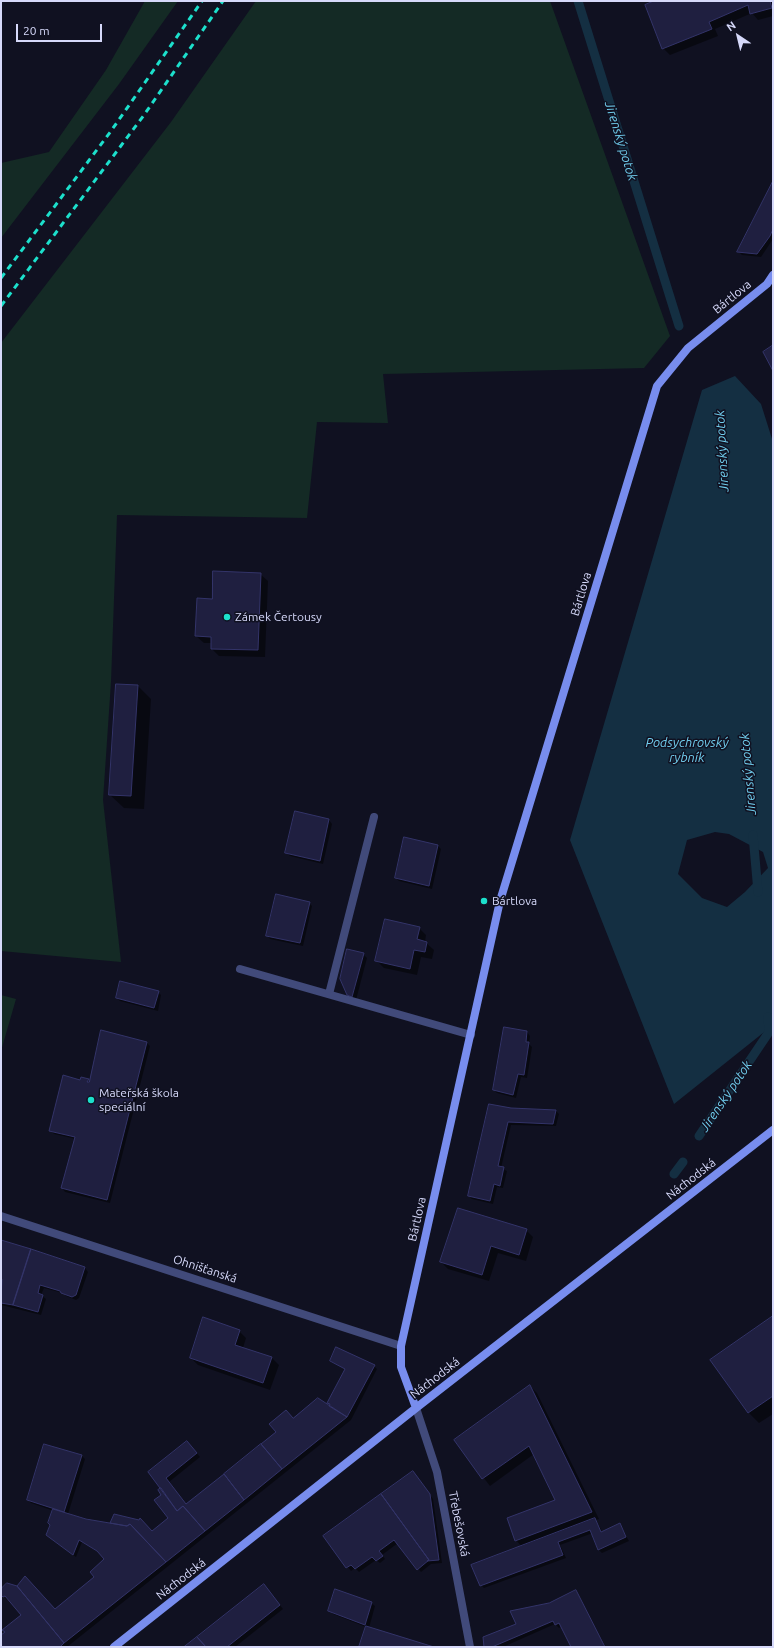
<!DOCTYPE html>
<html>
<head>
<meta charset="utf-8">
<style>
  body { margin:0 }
  #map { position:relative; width:774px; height:1648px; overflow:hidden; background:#101121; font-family:Ubuntu,sans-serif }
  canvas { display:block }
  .frame { position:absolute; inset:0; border:2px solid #d6d9fa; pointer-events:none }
  .north { position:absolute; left:718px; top:16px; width:40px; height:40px; -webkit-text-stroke:3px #101121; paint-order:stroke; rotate:325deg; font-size:11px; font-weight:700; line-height:16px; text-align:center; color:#d6d9fa }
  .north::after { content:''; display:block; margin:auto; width:14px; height:18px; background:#d6d9fa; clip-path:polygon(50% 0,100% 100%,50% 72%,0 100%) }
  .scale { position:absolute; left:16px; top:24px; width:86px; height:18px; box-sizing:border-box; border:2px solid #d6d9fa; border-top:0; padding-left:5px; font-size:12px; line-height:14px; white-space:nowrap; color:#d6d9fa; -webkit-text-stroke:3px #101121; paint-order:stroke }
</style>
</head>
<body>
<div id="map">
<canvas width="774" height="1648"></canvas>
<div class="frame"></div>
<div class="north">N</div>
<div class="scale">20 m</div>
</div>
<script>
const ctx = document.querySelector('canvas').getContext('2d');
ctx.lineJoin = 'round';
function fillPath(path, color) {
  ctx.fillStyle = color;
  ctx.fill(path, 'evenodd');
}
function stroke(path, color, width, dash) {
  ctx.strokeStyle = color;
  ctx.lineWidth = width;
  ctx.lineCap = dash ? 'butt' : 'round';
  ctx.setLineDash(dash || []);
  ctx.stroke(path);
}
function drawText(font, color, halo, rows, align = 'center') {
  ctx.font = font + ' Ubuntu,sans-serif';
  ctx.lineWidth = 3;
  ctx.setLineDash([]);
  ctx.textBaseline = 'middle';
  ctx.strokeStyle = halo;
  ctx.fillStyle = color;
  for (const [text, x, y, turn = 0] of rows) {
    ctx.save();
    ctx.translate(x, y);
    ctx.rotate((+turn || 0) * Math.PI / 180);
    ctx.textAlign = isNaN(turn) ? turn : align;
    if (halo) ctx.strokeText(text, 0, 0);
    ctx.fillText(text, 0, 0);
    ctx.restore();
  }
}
fillPath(new Path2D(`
  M 145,1 L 178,1 L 119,84 L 1,238 L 1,163 L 49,152 L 106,70 Z
  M 256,1 L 550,1 L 670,336 L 644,368 L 383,374 L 388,423 L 317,422 L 307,518 L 117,515 L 111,682 L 103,800 L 121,962 L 1,951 L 1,343 L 171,122 Z
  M 1,995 L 16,999 L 1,1051 Z`), '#142a25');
fillPath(new Path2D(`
  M 735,376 L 761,404 L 773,442 L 773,1025 L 674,1104 L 570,840 L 702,390 ZM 715,832 L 729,834 L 763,852 L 768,868 L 745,892 L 727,907 L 702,898 L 678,874 L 687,840 Z`), '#142f42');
fillPath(new Path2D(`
  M 657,1 L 773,1 L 773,16 L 758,20 L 752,13 L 715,29 L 718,36 L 670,55 L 663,48 Z
  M 773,182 L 773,239 L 761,257 L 742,255 L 739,252 Z
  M 260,574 L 268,581 L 265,657 L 219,656 L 212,649 L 212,643 L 204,643 L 196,636 L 213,600 Z
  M 117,685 L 138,686 L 151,699 L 144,809 L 124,808 L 110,795 Z
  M 329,820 L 332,824 L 323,864 L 290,856 L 287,853 Z
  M 438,846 L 441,849 L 432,889 L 399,881 L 396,878 Z
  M 309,903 L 312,906 L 303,946 L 270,939 L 267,935 Z
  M 419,928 L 426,935 L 425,942 L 434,950 L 432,959 L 421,957 L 417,975 L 384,968 L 377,961 Z
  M 363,954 L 367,958 L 356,1000 L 348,995 Z
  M 158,992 L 161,995 L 158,1011 L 120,1001 L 117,998 Z
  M 102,1032 L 147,1043 L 150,1046 L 110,1203 L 65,1192 L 62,1188 L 76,1139 L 54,1134 L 50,1130 L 88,1080 L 90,1082 Z
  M 527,1032 L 530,1036 L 529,1044 L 532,1047 L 527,1078 L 521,1077 L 516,1098 L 497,1093 L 494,1090 Z
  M 511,1109 L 556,1111 L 559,1114 L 556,1126 L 511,1125 L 501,1168 L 507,1171 L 503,1188 L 497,1187 L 493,1204 L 472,1199 L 469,1196 Z
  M 526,1230 L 533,1237 L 526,1261 L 498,1253 L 489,1281 L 448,1269 L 441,1262 Z
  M 1,1241 L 85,1268 L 88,1272 L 79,1298 L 76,1300 L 66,1296 L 63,1293 L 44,1288 L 41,1295 L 46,1299 L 41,1315 L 1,1305 L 1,1287 L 3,1281 L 1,1280 Z
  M 773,1317 L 773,1414 L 759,1423 L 749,1413 L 712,1360 Z
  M 239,1331 L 246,1338 L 243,1348 L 272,1358 L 279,1365 L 270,1390 L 198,1365 L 191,1358 Z
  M 331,1361 L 374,1366 L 377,1369 L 351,1420 L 67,1647 L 1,1647 L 1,1636 L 22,1615 L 9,1599 L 7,1600 L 1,1594 L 1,1590 L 55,1610 L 95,1577 L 106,1560 L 100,1553 L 82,1542 L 76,1557 L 50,1538 L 47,1535 L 54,1511 L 31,1503 L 28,1500 L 82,1456 L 85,1459 L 68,1514 L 111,1524 L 114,1515 L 152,1532 L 170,1518 L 162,1495 L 163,1488 L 150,1472 L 187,1442 L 200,1457 L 169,1482 L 186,1505 L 318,1399 L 328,1404 L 346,1370 Z
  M 530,1386 L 537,1393 L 599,1519 L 596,1520 L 603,1533 L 619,1524 L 629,1541 L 602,1553 L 599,1550 L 593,1533 L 560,1545 L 566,1558 L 484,1588 L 481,1585 L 522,1547 L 516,1540 L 556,1501 L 534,1454 L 490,1486 L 455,1441 Z
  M 416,1476 L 433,1499 L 442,1563 L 431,1564 L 421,1572 L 398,1543 L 382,1555 L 385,1559 L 380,1563 L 376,1560 L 359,1572 L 355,1568 L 351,1571 L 324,1537 Z
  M 264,1586 L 283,1609 L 235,1647 L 184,1647 Z
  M 576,1591 L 606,1647 L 572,1647 L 562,1626 L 559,1628 L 555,1624 L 503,1647 L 485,1647 L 549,1603 Z
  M 371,1603 L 375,1606 L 369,1628 L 431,1647 L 361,1647 L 366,1627 L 333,1614 L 330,1610 Z`), '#0007');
stroke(new Path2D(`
  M 578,1 L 679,326
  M 753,835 L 758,892
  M 699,1136 L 769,1032 L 768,1017
  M 674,1174 L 683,1162`), '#142f42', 9);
const building = new Path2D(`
  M 654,1 L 770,1 L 772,8 L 750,14 L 748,5 L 709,22 L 712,29 L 662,49 L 645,5 Z
  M 773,181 L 773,229 L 770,236 L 757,254 L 737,252 Z
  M 772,346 L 773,347 L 773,371 L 763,352 Z
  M 213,571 L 261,573 L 258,650 L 211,649 L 211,637 L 195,636 L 197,598 L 212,599 Z
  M 116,684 L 138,685 L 131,796 L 109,795 Z
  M 295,811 L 329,819 L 320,861 L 285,853 Z
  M 404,837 L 438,845 L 429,886 L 395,878 Z
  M 276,894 L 310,902 L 300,943 L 266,936 Z
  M 385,919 L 420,927 L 417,939 L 427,942 L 425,952 L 414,950 L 410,969 L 375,961 Z
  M 347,949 L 364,953 L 352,997 L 347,995 L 340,979 Z
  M 120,981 L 159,991 L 154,1008 L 116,998 Z
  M 504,1027 L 527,1031 L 526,1042 L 529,1042 L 524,1075 L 518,1074 L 513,1095 L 493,1090 Z
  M 101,1030 L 147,1042 L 107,1200 L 61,1188 L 75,1137 L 49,1131 L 63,1075 L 80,1080 L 81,1077 L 89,1079 L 87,1082 L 89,1082 Z
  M 489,1104 L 511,1108 L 556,1110 L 553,1124 L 508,1122 L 498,1166 L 504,1167 L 500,1186 L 494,1184 L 490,1201 L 468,1196 Z
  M 458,1208 L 527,1229 L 519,1255 L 491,1246 L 482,1275 L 440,1262 Z
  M 1,1240 L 31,1249 L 13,1305 L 1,1303 L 2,1279 L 1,1278 Z
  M 31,1249 L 85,1267 L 76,1295 L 72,1297 L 61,1293 L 60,1291 L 40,1285 L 38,1293 L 43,1295 L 38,1312 L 13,1305 Z
  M 773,1316 L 773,1396 L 748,1413 L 710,1360 Z
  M 203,1317 L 240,1330 L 235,1345 L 272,1357 L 263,1383 L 190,1358 Z
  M 336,1347 L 375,1365 L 347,1417 L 329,1406 L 330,1404 L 327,1403 L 345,1369 L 330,1361 Z
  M 530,1385 L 592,1512 L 515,1541 L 507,1518 L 555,1500 L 529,1446 L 482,1479 L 454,1440 Z
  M 318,1398 L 347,1417 L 282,1469 L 261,1444 L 276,1432 L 269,1424 L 286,1410 L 293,1418 Z
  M 187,1441 L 197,1453 L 166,1478 L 186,1504 L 224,1474 L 244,1500 L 205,1531 L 183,1506 L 177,1511 L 148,1472 Z
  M 44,1444 L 82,1455 L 64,1512 L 27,1500 Z
  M 261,1444 L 282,1469 L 244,1500 L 224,1474 Z
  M 413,1471 L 430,1494 L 439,1560 L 427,1561 L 429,1560 L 381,1494 Z
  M 161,1488 L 177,1511 L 183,1506 L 205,1531 L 166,1562 L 130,1524 L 127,1526 L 110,1523 L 114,1514 L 139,1520 L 140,1518 L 152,1531 L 168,1518 L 154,1500 L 161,1495 L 158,1490 Z
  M 381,1494 L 429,1560 L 417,1570 L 394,1540 L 379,1551 L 383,1556 L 376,1561 L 372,1557 L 355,1569 L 351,1565 L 346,1568 L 323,1536 Z
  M 53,1509 L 86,1519 L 127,1526 L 130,1524 L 166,1562 L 64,1643 L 17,1586 L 25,1576 L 55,1609 L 94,1577 L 90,1572 L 104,1559 L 97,1551 L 79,1540 L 73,1555 L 46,1535 L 50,1525 L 48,1523 Z
  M 595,1518 L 601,1532 L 620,1523 L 626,1537 L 598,1550 L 590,1530 L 558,1542 L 563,1555 L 480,1586 L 471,1565 Z
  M 7,1583 L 17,1586 L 64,1643 L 60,1647 L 1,1647 L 1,1635 L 5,1632 L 2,1630 L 21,1615 L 5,1596 L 3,1597 L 1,1595 L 1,1589 Z
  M 264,1584 L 280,1605 L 227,1647 L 206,1647 L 197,1637 Z
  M 335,1589 L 372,1602 L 365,1625 L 328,1611 Z
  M 576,1590 L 605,1647 L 571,1647 L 559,1623 L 555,1625 L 553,1621 L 492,1647 L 484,1647 L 483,1637 L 516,1624 L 510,1611 L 549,1603 Z
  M 366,1626 L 434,1647 L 359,1647 Z
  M 197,1637 L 206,1647 L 184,1647 Z`);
fillPath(building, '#1f1f40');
stroke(building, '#333469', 1);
stroke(new Path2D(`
  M 240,969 L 471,1035
  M 329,994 L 374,817
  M 1,1216 L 401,1346
  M 416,1408 L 437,1472 L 470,1647`), '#414a7a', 8);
stroke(new Path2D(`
  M 416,1408 L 401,1367 L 401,1346 L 500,901 L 657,386 L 688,348 L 767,284 L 773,275
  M 114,1647 L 416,1408 L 773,1130`), '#788dee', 8);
stroke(new Path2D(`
  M 1,278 L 111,131 L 202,1
  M 1,306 L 144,115 L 223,1`), '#1ce0cc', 3, [6, 5]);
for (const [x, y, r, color] of [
  [227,617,4,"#1ce0cc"],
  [484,901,4,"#1ce0cc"],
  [91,1100,4,"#1ce0cc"]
]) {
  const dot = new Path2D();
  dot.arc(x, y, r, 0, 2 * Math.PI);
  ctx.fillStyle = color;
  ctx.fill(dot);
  stroke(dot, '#101121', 1.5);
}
drawText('12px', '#d6d9fa', '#101121', [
  ["Bártlova",732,297,-39],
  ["Bártlova",581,594,-73],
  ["Náchodská",691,1179,-38],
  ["Bártlova",417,1219,-77],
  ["Ohnišťanská",205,1269,18],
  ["Náchodská",435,1378,-38],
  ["Třebešovská",459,1524,79],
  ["Náchodská",181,1579,-38]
]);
drawText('12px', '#d6d9fa', '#101121', [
  ["Zámek Čertousy",235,617],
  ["Bártlova",492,901],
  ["Mateřská škola",99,1093],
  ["speciální",99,1107]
], 'left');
drawText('italic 13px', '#70cded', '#101121', [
  ["Jirenský potok",621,141,73],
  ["Jirenský potok",722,451,-93],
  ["Podsychrovský",687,743],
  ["rybník",687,758],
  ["Jirenský potok",748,774,-95],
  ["Jirenský potok",726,1096,-56]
]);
</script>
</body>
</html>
